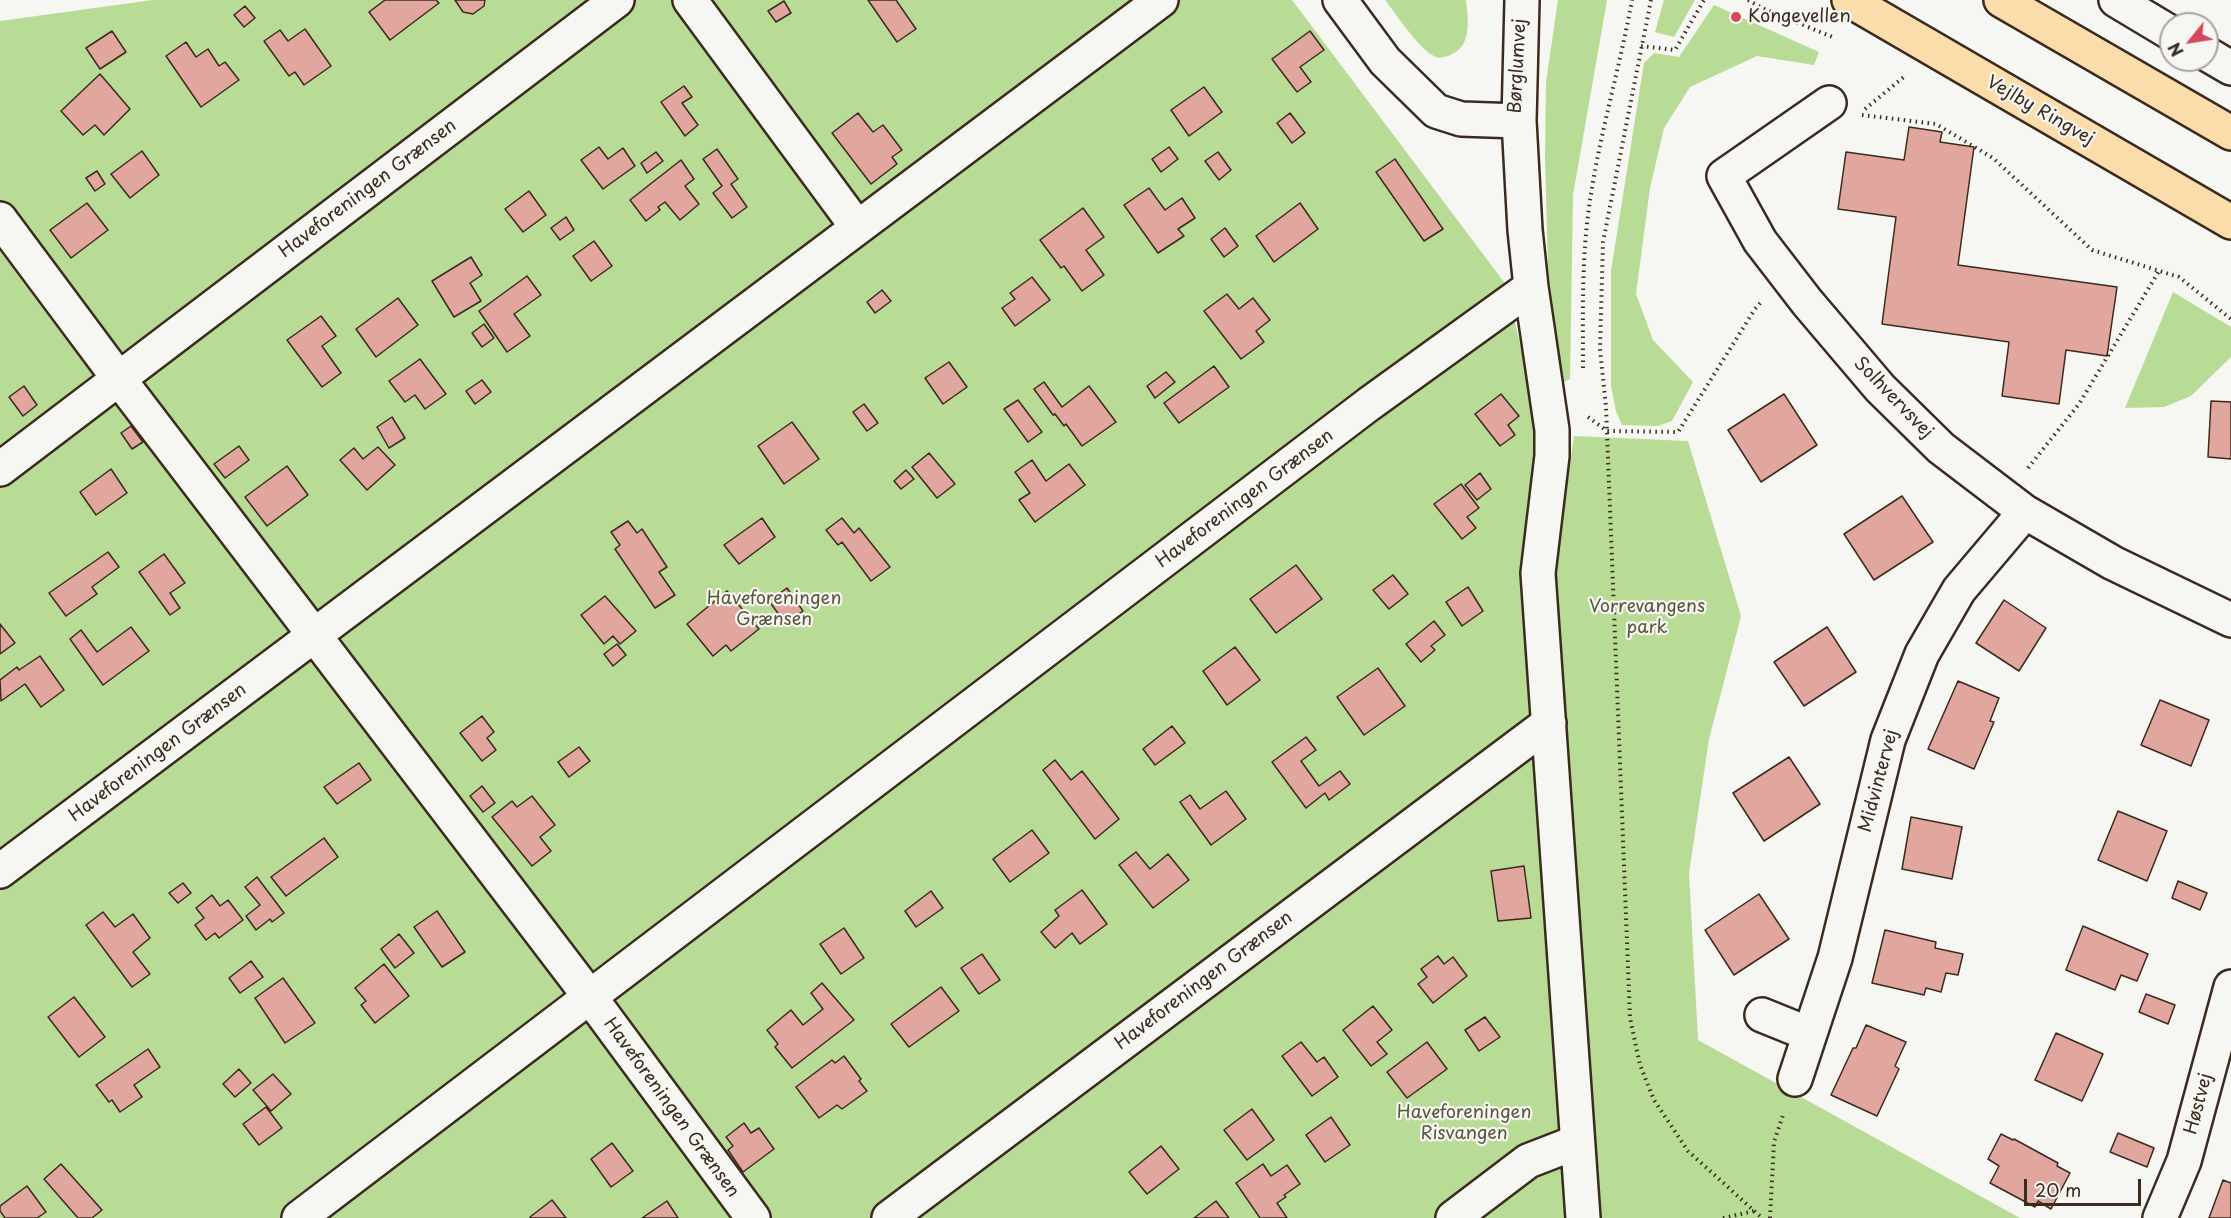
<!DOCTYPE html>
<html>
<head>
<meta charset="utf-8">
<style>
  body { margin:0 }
  #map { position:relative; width:2231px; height:1218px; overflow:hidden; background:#f6f6f2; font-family:"Playpen Sans",sans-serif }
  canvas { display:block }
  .north { position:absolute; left:2159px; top:12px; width:60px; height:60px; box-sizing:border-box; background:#f6f6f2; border:2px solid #aba49d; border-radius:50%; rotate:240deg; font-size:16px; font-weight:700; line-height:24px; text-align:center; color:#3b2a1e }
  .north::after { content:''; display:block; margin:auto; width:21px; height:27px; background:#d1495b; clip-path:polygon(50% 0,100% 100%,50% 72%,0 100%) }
  .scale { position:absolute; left:2024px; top:1179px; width:117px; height:27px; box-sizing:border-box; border:3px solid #3b2a1e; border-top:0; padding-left:8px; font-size:18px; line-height:21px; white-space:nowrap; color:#3b2a1e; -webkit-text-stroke:4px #f6f6f2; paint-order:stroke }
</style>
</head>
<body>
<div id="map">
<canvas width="2231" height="1218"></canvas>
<div class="north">N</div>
<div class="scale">20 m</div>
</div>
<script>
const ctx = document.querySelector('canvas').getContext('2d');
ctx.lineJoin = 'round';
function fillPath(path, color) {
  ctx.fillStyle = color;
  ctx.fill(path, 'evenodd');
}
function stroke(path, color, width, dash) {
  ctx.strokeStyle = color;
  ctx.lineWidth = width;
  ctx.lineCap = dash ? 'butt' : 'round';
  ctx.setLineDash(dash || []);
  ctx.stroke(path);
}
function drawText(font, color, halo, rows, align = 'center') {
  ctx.font = font + ' "Playpen Sans",sans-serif';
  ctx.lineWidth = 4.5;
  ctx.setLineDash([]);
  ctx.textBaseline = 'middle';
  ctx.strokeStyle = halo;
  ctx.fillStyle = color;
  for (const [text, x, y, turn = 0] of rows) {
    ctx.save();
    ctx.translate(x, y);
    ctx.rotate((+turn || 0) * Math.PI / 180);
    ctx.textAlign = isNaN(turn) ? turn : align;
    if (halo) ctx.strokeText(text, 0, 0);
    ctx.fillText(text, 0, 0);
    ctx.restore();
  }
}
fillPath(new Path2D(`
  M 153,0 L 1292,0 L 1507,286 L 1541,440 L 1521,581 L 1566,1218 L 0,1218 L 0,21 Z
  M 1385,0 L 1466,0 C 1468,21 1473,47 1448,56 C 1443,57 1439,59 1434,56 C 1420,50 1396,14 1385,0 Z
  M 1558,0 L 1607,0 L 1573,195 L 1570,379 L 1562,383 L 1548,266 L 1545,157 L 1546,82 Z
  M 1664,0 L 1695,0 L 1674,37 L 1655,32 Z
  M 1714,5 L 1819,52 L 1814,65 L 1757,56 L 1690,87 L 1664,128 L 1650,188 L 1636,294 L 1653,340 L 1693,382 L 1672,421 L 1658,426 L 1622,425 L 1616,411 L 1611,386 L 1611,271 L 1644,63 L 1654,53 L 1679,57 Z
  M 2173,292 L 2231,327 L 2231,357 L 2191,396 L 2164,407 L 2125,408 Z
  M 1574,436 L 1688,441 L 1741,616 L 1709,739 L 1689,873 L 1698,1040 L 2020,1218 L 1599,1218 L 1553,580 Z`), '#b8db95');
const building = new Path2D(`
  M 385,0 L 436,0 L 439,3 L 390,40 L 369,12 Z
  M 455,0 L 485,0 L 484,6 L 473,14 L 463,12 Z
  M 868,0 L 896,0 L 916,29 L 897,42 Z
  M 784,1 L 791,13 L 776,22 L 768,11 Z
  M 245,6 L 255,18 L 244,27 L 234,15 Z
  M 305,29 L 331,66 L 304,85 L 295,72 L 289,76 L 264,41 L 280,30 L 288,41 Z
  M 112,31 L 126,52 L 100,69 L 86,48 Z
  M 1310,31 L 1324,50 L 1300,67 L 1311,82 L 1297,92 L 1272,59 Z
  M 186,42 L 196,57 L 208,49 L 219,66 L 225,62 L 239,80 L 201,107 L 166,56 Z
  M 100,74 L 130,109 L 104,135 L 95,125 L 83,135 L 61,111 Z
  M 684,86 L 692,97 L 682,103 L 698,125 L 685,136 L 661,102 Z
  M 1204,87 L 1222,112 L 1189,136 L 1171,110 Z
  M 858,113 L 873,132 L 883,125 L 902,150 L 892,157 L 897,164 L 871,184 L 832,133 Z
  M 1290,113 L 1305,133 L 1292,143 L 1277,123 Z
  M 1909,127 L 1942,132 L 1940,142 L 1974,147 L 1958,265 L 2117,287 L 2107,356 L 2066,350 L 2059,404 L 2002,396 L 2009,342 L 1882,324 L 1896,217 L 1838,209 L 1846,152 L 1904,160 Z
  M 599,147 L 608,159 L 623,148 L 635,166 L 603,189 L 581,160 Z
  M 1169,147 L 1178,159 L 1161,172 L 1152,159 Z
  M 717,149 L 738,179 L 731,184 L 747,207 L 732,218 L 713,193 L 722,186 L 703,159 Z
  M 142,151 L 159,175 L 130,198 L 111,174 Z
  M 656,152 L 663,161 L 647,173 L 641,163 Z
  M 1218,152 L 1231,170 L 1219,180 L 1205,161 Z
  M 1395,159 L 1443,229 L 1424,241 L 1376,172 Z
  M 681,160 L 694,179 L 685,186 L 699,204 L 680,220 L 665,202 L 658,207 L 660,210 L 646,221 L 630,200 Z
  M 97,171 L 105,184 L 95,191 L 86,178 Z
  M 1149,188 L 1165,210 L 1182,198 L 1195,218 L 1178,229 L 1184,236 L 1158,253 L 1124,205 Z
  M 529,191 L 546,215 L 523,232 L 505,209 Z
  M 87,203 L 108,230 L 71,258 L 50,230 Z
  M 1300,203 L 1318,229 L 1274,262 L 1256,236 Z
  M 1083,208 L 1104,237 L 1086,250 L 1104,275 L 1082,291 L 1064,266 L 1061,268 L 1040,240 Z
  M 566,217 L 574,230 L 560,240 L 551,228 Z
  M 1225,228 L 1238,246 L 1224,257 L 1211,239 Z
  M 594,241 L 612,266 L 591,281 L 573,256 Z
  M 471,257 L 482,275 L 470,283 L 481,301 L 454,317 L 432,281 Z
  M 527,276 L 541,295 L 514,314 L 530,336 L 507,352 L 479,311 Z
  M 1032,277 L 1050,300 L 1015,326 L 1002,308 L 1015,299 L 1010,293 Z
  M 882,290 L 891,301 L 875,313 L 867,302 Z
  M 1227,294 L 1239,309 L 1253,298 L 1270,320 L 1256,331 L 1264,342 L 1241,359 L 1204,311 Z
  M 398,298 L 418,325 L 376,357 L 356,329 Z
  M 321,316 L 336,336 L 322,346 L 341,373 L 322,387 L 287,340 Z
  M 484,324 L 494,338 L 482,347 L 472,333 Z
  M 420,359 L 446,394 L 425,409 L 415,395 L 405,402 L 389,381 Z
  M 949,362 L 967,387 L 943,404 L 925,378 Z
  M 1214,366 L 1229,387 L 1179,423 L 1164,403 Z
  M 1166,372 L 1175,382 L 1155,398 L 1147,386 Z
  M 482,380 L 491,392 L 475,404 L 466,391 Z
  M 1044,382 L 1062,407 L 1089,386 L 1116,422 L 1082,446 L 1066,424 L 1064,426 L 1055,414 L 1053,415 L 1034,389 Z
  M 24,386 L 37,405 L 23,416 L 9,397 Z
  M 1501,394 L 1519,416 L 1508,425 L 1515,435 L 1500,446 L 1475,414 Z
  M 1784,394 L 1817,445 L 1761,482 L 1728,430 Z
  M 1018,400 L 1042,432 L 1028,442 L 1004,409 Z
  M 2211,401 L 2231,402 L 2231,459 L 2208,457 Z
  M 864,404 L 878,423 L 867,431 L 853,412 Z
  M 392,417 L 405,438 L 389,448 L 377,427 Z
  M 792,422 L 819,459 L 784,484 L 758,446 Z
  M 131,426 L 143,442 L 132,449 L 121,433 Z
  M 239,446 L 249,460 L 225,478 L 214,464 Z
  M 378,447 L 395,465 L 367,490 L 340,460 L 354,448 L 363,459 Z
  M 929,453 L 955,484 L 937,498 L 912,467 Z
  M 1032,460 L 1046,481 L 1069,464 L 1085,485 L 1035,522 L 1019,500 L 1030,493 L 1015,472 Z
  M 287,466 L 308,495 L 267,526 L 245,497 Z
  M 111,469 L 127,493 L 96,515 L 80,492 Z
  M 906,470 L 914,479 L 901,489 L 894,481 Z
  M 1480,473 L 1491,489 L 1477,500 L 1465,485 Z
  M 1461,484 L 1479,508 L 1467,517 L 1476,528 L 1462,539 L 1434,504 Z
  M 1902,496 L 1933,542 L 1874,580 L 1844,534 Z
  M 762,518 L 775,537 L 739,564 L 724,545 Z
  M 842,518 L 854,533 L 859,528 L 890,567 L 871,581 L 842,542 L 838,545 L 826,530 Z
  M 628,521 L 637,533 L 642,529 L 667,567 L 659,572 L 675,595 L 655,608 L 615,549 L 620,545 L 611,532 Z
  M 108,552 L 119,567 L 92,587 L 97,594 L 66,616 L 49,593 Z
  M 164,554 L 185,583 L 170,593 L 180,608 L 170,615 L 139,572 Z
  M 1296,565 L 1322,599 L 1276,633 L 1250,599 Z
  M 1393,575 L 1408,594 L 1389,609 L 1373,590 Z
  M 1468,587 L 1483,611 L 1462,626 L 1446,602 Z
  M 787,588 L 803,611 L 785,623 L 769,601 Z
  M 727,591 L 759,629 L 731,651 L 726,645 L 713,656 L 687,624 Z
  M 605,596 L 636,631 L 620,644 L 613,636 L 604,644 L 581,615 Z
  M 2004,600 L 2046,628 L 2019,671 L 1976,643 Z
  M 1434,621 L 1445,635 L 1431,646 L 1435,650 L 1421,662 L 1406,644 Z
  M 0,624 L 15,643 L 0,654 Z
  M 131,627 L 149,651 L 103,685 L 70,639 L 81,630 L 97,652 Z
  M 1827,627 L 1856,672 L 1804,706 L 1774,662 Z
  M 617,644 L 626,655 L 613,666 L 604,654 Z
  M 1235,647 L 1260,680 L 1227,705 L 1203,671 Z
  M 40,656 L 64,690 L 41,707 L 25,684 L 1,701 L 0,680 L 17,667 L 19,670 Z
  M 1378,668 L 1405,706 L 1364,735 L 1337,697 Z
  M 1958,681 L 1999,698 L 1990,721 L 1994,722 L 1974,769 L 1928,749 Z
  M 2160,700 L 2209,720 L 2191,766 L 2141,745 Z
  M 482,716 L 494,732 L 487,738 L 496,750 L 482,761 L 460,733 Z
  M 1172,726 L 1185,743 L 1155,765 L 1143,749 Z
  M 1306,737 L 1316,750 L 1301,761 L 1319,786 L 1340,771 L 1350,784 L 1329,800 L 1325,793 L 1306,808 L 1272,762 Z
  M 579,747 L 590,761 L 569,777 L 558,762 Z
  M 1789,757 L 1820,804 L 1764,841 L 1733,793 Z
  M 1055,760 L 1071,780 L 1082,771 L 1119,819 L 1095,839 L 1043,770 Z
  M 359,763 L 371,780 L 337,804 L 324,787 Z
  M 482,786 L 495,803 L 483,812 L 470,796 Z
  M 1226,791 L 1246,819 L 1211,845 L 1180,802 L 1190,795 L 1200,809 Z
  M 532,796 L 555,825 L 540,837 L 551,851 L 532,866 L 492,817 L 512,801 L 517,807 Z
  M 2118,811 L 2167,831 L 2147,881 L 2098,860 Z
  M 1911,817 L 1962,827 L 1952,879 L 1902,869 Z
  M 1032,830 L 1049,853 L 1010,882 L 993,859 Z
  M 324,838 L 338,857 L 286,896 L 271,877 Z
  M 1136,852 L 1150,869 L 1168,854 L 1189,880 L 1153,908 L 1119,865 Z
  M 1524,866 L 1531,918 L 1498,921 L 1491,871 Z
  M 257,877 L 284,913 L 272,922 L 270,919 L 256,930 L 246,916 L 260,905 L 245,887 Z
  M 2178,881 L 2207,893 L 2200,910 L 2172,898 Z
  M 183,883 L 191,893 L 178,903 L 169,893 Z
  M 1082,890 L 1107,924 L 1080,944 L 1072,933 L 1055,948 L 1041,932 L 1059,916 L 1055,910 Z
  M 931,891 L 943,908 L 916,927 L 905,911 Z
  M 1759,894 L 1789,939 L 1734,975 L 1705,930 Z
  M 212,895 L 220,906 L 228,900 L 243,920 L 219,938 L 215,933 L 206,940 L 195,925 L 204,918 L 196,908 Z
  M 437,911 L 465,952 L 442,967 L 414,927 Z
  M 103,912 L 115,927 L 133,914 L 150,938 L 133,952 L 150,974 L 132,987 L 86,925 Z
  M 2083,926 L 2148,954 L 2137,981 L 2121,975 L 2115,990 L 2066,970 Z
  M 844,928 L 864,958 L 841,974 L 820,944 Z
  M 1885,930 L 1936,942 L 1935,948 L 1963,954 L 1958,975 L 1946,973 L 1941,992 L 1926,988 L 1924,995 L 1872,983 Z
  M 399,934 L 414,953 L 395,968 L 381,949 Z
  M 982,954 L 1000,980 L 979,994 L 961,968 Z
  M 1438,956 L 1444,964 L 1453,957 L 1467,976 L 1433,1003 L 1418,984 L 1427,977 L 1421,969 Z
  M 251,961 L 263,977 L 240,993 L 229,978 Z
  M 384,964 L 409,996 L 375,1023 L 361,1005 L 366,1001 L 355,988 Z
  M 283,978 L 315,1023 L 285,1043 L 255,998 Z
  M 822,983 L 854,1020 L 792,1068 L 775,1047 L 778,1044 L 767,1030 L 791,1010 L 803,1025 L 823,1009 L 811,993 Z
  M 941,987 L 959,1011 L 909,1047 L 891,1024 Z
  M 2146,994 L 2175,1005 L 2168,1024 L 2139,1012 Z
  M 74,997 L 105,1037 L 79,1057 L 48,1017 Z
  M 1373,1006 L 1392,1030 L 1377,1042 L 1387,1054 L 1371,1066 L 1343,1030 Z
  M 1485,1017 L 1500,1037 L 1479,1051 L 1465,1030 Z
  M 1866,1025 L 1906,1042 L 1895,1066 L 1899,1069 L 1877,1116 L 1831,1095 L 1853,1048 L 1856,1048 Z
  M 2056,1033 L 2103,1054 L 2082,1101 L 2035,1080 Z
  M 1301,1042 L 1317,1062 L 1324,1057 L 1338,1077 L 1312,1096 L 1282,1056 Z
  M 1427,1042 L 1447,1069 L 1407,1098 L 1387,1072 Z
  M 148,1049 L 160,1067 L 134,1085 L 142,1097 L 120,1112 L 112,1100 L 109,1102 L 96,1085 Z
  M 844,1056 L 861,1079 L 859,1081 L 867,1091 L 842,1109 L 837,1105 L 819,1118 L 796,1087 L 832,1060 L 835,1063 Z
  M 239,1069 L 251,1083 L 235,1097 L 223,1084 Z
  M 273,1074 L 291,1094 L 271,1111 L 253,1090 Z
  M 266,1107 L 282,1128 L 259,1145 L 243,1124 Z
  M 1252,1109 L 1274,1140 L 1247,1160 L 1224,1130 Z
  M 1331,1117 L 1350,1145 L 1325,1162 L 1306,1135 Z
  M 744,1123 L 751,1133 L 759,1128 L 774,1149 L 743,1172 L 728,1150 L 733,1146 L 726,1137 Z
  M 2118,1133 L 2154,1148 L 2147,1167 L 2110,1152 Z
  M 2001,1134 L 2013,1140 L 2014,1139 L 2058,1163 L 2057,1166 L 2070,1173 L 2051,1209 L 2038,1201 L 2035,1207 L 1990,1183 L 1999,1166 L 1988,1159 Z
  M 612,1143 L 633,1171 L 611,1187 L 591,1159 Z
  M 1161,1146 L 1179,1169 L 1147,1194 L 1129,1172 Z
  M 61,1164 L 102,1210 L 92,1218 L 78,1218 L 44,1179 Z
  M 1263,1164 L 1271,1176 L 1287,1165 L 1300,1184 L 1284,1195 L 1286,1197 L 1277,1203 L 1287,1218 L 1260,1218 L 1236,1183 Z
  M 2223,1180 L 2231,1183 L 2231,1218 L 2209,1218 Z
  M 27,1186 L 46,1212 L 37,1218 L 5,1218 L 0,1211 L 0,1206 Z
  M 552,1200 L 566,1218 L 531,1218 L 530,1217 Z
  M 667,1201 L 678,1218 L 642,1218 Z
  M 1216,1201 L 1229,1218 L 1194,1218 Z`);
fillPath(building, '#e1a79f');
stroke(building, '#3b2a1e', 1.5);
const minor = new Path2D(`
  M 690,0 L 857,227
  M 1340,0 L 1385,61 L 1436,111 L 1461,119 L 1519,121
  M 1522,0 L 1519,121 L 1525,230 L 1531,287 L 1552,430 L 1552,456 L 1538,573 L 1583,1218
  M 2116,0 L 2171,33
  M 2207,54 L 2231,68
  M 1829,103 L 1724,176 L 1760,241 L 1807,302 L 1880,388 L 1941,448 L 2025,512 L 2113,563 L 2231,620
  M 0,219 L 119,379 L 590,997 L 753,1218
  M 0,469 L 617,0
  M 0,871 L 1161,0
  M 1762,1015 L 1809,1034
  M 1795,1079 L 1835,958 L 1888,740 L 1922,654 L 1959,590 L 2025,512
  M 299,1218 L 1369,404 L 1531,287
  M 889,1218 L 1549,723
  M 1453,1218 L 1528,1161 L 1577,1142
  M 2160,1218 L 2184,1161 L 2231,987`);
const major = new Path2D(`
  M 1849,0 L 2231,222
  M 2001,0 L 2231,133`);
stroke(minor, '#3b2a1e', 38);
stroke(major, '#3b2a1e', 38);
stroke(new Path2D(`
  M 1651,0 L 1603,242 L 1600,349 L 1606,407 L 1630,1018 L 1640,1065 L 1654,1100 L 1688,1151 L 1762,1218
  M 1748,0 L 1762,8 L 1835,38
  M 1641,46 L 1675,50 L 1704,0
  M 1865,109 L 1905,76
  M 1862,115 L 1936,124 L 1993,158 L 2092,250 L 2179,277 L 2231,319
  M 1583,368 C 1583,323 1582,278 1586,234 C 1593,155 1618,78 1632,0
  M 1588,417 L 1607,431 L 1678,432 L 1755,309 L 1762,301
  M 2028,468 L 2079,404 L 2159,271
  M 1723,1218 L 1754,1211
  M 1770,1218 L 1774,1142 L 1784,1112`), '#3b2a1e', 4, [1.5, 4.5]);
stroke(minor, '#f6f6f2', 33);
stroke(major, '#fbddab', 33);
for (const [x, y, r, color] of [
  [1736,17,6,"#d1495b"]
]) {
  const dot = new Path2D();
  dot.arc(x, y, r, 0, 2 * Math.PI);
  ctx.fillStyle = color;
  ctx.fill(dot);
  stroke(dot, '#f6f6f2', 2);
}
drawText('18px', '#3b2a1e', '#f6f6f2', [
  ["Kongevellen",1748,17]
], 'left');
drawText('18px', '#3b2a1e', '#f6f6f2', [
  ["Børglumvej",1518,66,-87],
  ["Vejlby Ringvej",2040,111,30],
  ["Haveforeningen Grænsen",368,189,-37],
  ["Solhvervsvej",1893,398,46],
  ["Haveforeningen Grænsen",1245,499,-37],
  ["Haveforeningen Grænsen",158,753,-37],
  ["Midvintervej",1879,781,-75],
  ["Haveforeningen Grænsen",1204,981,-37],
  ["Høstvej",2199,1104,-75],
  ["Haveforeningen Grænsen",671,1108,54]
]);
drawText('18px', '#5a563c', '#f6f6f2', [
  ["Haveforeningen",774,599],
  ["Grænsen",774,620],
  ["Vorrevangens",1647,607],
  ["park",1647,628],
  ["Haveforeningen",1464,1113],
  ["Risvangen",1464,1134]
]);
</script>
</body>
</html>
